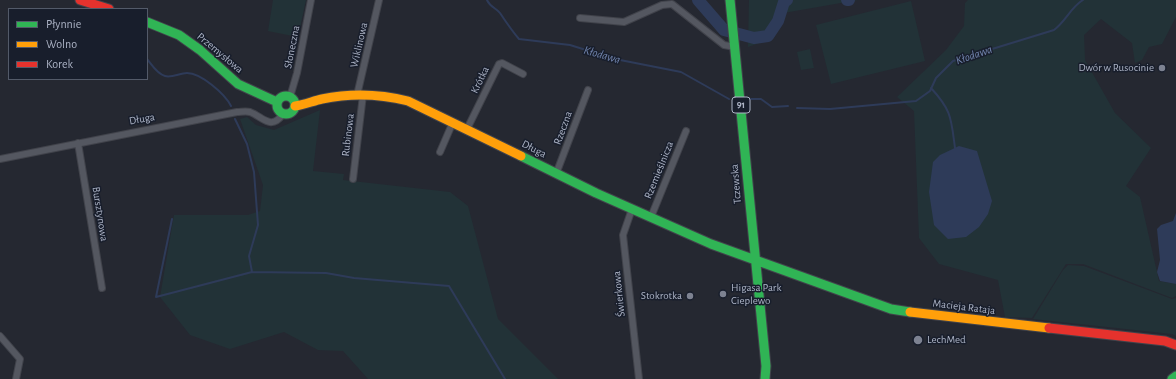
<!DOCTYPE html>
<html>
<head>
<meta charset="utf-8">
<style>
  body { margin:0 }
  #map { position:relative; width:1176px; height:379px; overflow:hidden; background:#252831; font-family:"Alegreya Sans",sans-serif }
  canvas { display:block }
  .legend { position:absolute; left:8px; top:8px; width:140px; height:72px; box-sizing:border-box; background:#181e2c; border:1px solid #535a69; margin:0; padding:5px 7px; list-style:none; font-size:12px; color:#acb3c5 }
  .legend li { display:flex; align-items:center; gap:8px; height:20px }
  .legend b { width:20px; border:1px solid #535a69 }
</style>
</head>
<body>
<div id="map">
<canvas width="1176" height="379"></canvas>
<ul class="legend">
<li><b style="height:5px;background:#30b455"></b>Płynnie</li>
<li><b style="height:5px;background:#ff9f0a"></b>Wolno</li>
<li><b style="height:5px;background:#e5322d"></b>Korek</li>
</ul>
</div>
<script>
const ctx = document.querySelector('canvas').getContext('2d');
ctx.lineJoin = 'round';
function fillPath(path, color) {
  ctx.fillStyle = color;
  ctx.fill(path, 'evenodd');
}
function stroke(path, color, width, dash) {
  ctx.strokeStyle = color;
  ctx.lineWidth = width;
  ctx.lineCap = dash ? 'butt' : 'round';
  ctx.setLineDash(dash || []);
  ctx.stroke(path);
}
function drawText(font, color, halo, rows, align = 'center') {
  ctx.font = font + ' "Alegreya Sans",sans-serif';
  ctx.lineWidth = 3;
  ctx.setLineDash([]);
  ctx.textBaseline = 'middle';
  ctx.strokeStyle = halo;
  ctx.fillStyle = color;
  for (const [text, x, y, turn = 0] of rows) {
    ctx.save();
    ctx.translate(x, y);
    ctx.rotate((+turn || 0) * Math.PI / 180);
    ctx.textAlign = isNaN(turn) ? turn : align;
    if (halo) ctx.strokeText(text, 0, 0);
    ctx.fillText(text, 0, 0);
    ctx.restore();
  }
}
fillPath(new Path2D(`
  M 273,0 L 306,0 L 298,37 L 268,31 Z
  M 749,0 L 858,0 L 778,14 L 774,38 L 748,47 Z
  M 968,0 L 1176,0 L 1176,17 L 1162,44 L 1149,47 L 1142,60 L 1135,63 L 1132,43 L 1101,19 L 1084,35 L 1085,60 L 1115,113 L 1151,148 L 1126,186 L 1140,197 L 1159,281 L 1176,284 L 1176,296 L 1172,298 L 1083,264 L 1066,264 L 1032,318 L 1005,317 L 998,280 L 939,264 L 919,238 L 914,111 L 897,97 L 946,50 L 964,26 L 965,3 Z
  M 911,1 L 925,61 L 831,84 L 816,25 Z
  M 810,49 L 814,68 L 801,70 L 797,52 Z
  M 320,110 L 313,171 L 344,174 L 343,180 L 450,192 L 468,206 L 498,319 L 558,379 L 368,379 L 343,351 L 318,350 L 284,332 L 230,349 L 190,335 L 160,297 L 174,215 L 248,215 L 260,211 L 263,185 L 240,119 L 247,117 L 256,125 L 274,130 Z
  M 1068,265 L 1084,266 L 1172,299 L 1176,298 L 1176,336 L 1172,334 L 1033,319 L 1063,270 Z`), '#223237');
fillPath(new Path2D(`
  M 959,146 L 977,151 L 992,201 L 988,214 L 979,227 L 966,237 L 948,239 L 934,225 L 929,192 L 933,162 L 940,155 Z
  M 1176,213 L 1176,284 L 1160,281 L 1157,272 L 1160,260 L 1157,229 L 1161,225 L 1173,221 Z`), '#2e3b59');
stroke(new Path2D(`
  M 487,0 C 490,7 496,8 500,13 C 506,22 512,31 519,39 L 570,45 L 615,59 L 681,72 L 729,99
  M 147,59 C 152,65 157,74 165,76 C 172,78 180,73 187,73 C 201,73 225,94 231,106
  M 931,88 C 952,111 951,118 955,148
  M 751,99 L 761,99 L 772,107 L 788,106
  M 797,108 L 830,109 L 916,101 L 930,91 L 936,78 L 953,61 L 1054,30 C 1066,21 1071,7 1083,0
  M 235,119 L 247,144 L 254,172 L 258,225 L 249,256 L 252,272 L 326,273 L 354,278 L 449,286 L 505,379
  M 172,219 L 156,297 L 252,272`), '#2e3b59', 2);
stroke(new Path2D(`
  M 698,0 L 724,30 L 754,38 L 768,36 L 778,21 L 784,2 L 787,0
  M 847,0 L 849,0`), '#2e3b59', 12);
const street = new Path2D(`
  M 580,18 L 624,22 L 662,5 L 672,4 L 724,45 L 735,47
  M 359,95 L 358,91 L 379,0
  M 290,97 L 297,73 L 311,0
  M 467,129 L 499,64 L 502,63 L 523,74
  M 78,143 L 102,288
  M 440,152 L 453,122
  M 0,159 L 237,112 C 241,112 246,111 250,112 C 263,117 271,131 283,114
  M 556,174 L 588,90
  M 353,179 L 363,95
  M 632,209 L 623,235 L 639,379
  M 651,217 L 686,131
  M 0,336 L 20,359 L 16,379`);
const fast = new Path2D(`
  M 730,0 L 766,366 L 765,379
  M 147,22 L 179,35 L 200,50 L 238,84 L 277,102
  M277 105a9 9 0 1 1 18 0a9 9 0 1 1-18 0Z
  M 521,156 L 596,193 L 711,244 L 891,309 L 910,312
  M 1172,379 L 1176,376`);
const slow = new Path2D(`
  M 295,106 C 304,105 313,101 322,99 C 351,93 380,94 408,101 L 521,156
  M 910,312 L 1049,328`);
const jam = new Path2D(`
  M 80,0 L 109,9
  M 1049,328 L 1165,341 L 1176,345`);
stroke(street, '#41434b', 8);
stroke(fast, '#41434b', 11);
stroke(slow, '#41434b', 11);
stroke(jam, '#41434b', 11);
stroke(street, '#545760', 6);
stroke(fast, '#30b455', 9);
stroke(slow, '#ff9f0a', 9);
stroke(jam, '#e5322d', 9);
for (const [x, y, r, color] of [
  [1162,68,4,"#7d8291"],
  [723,294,4,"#7d8291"],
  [690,296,4,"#7d8291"],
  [918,340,5,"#7d8291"]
]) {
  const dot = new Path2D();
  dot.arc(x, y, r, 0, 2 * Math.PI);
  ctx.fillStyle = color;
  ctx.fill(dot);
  stroke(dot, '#181e2c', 1.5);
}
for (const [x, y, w] of [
  [741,105,18]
]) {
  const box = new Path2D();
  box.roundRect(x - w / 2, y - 8, w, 16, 3);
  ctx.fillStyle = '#181e2c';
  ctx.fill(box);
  stroke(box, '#acb3c5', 1);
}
drawText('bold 10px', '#acb3c5', null, [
  ["91",741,105]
]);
drawText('11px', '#acb3c5', '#181e2c', [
  ["Wiklinowa",359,45,-77],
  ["Słoneczna",292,47,-79],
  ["Przemysłowa",220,53,40],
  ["Krótka",480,80,-64],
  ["Długa",142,119,-10],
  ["Rzeczna",563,128,-70],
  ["Rubinowa",348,135,-83],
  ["Długa",534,149,27],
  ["Rzemieślnicza",659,170,-68],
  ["Tczewska",736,184,-95],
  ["Bursztynowa",100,214,81],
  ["Świerkowa",619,294,-96],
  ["Macieja Rataja",964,307,7]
]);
drawText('11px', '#acb3c5', '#181e2c', [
  ["Dwór w Rusocinie",1154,68],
  ["Higasa Park",731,288,"left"],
  ["Cieplewo",731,301,"left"],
  ["Stokrotka",682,296],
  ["LechMed",927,340,"left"]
], 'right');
drawText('italic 12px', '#7386af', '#181e2c', [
  ["Kłodawa",602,55,16],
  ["Kłodawa",974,55,-19]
]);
</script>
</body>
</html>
